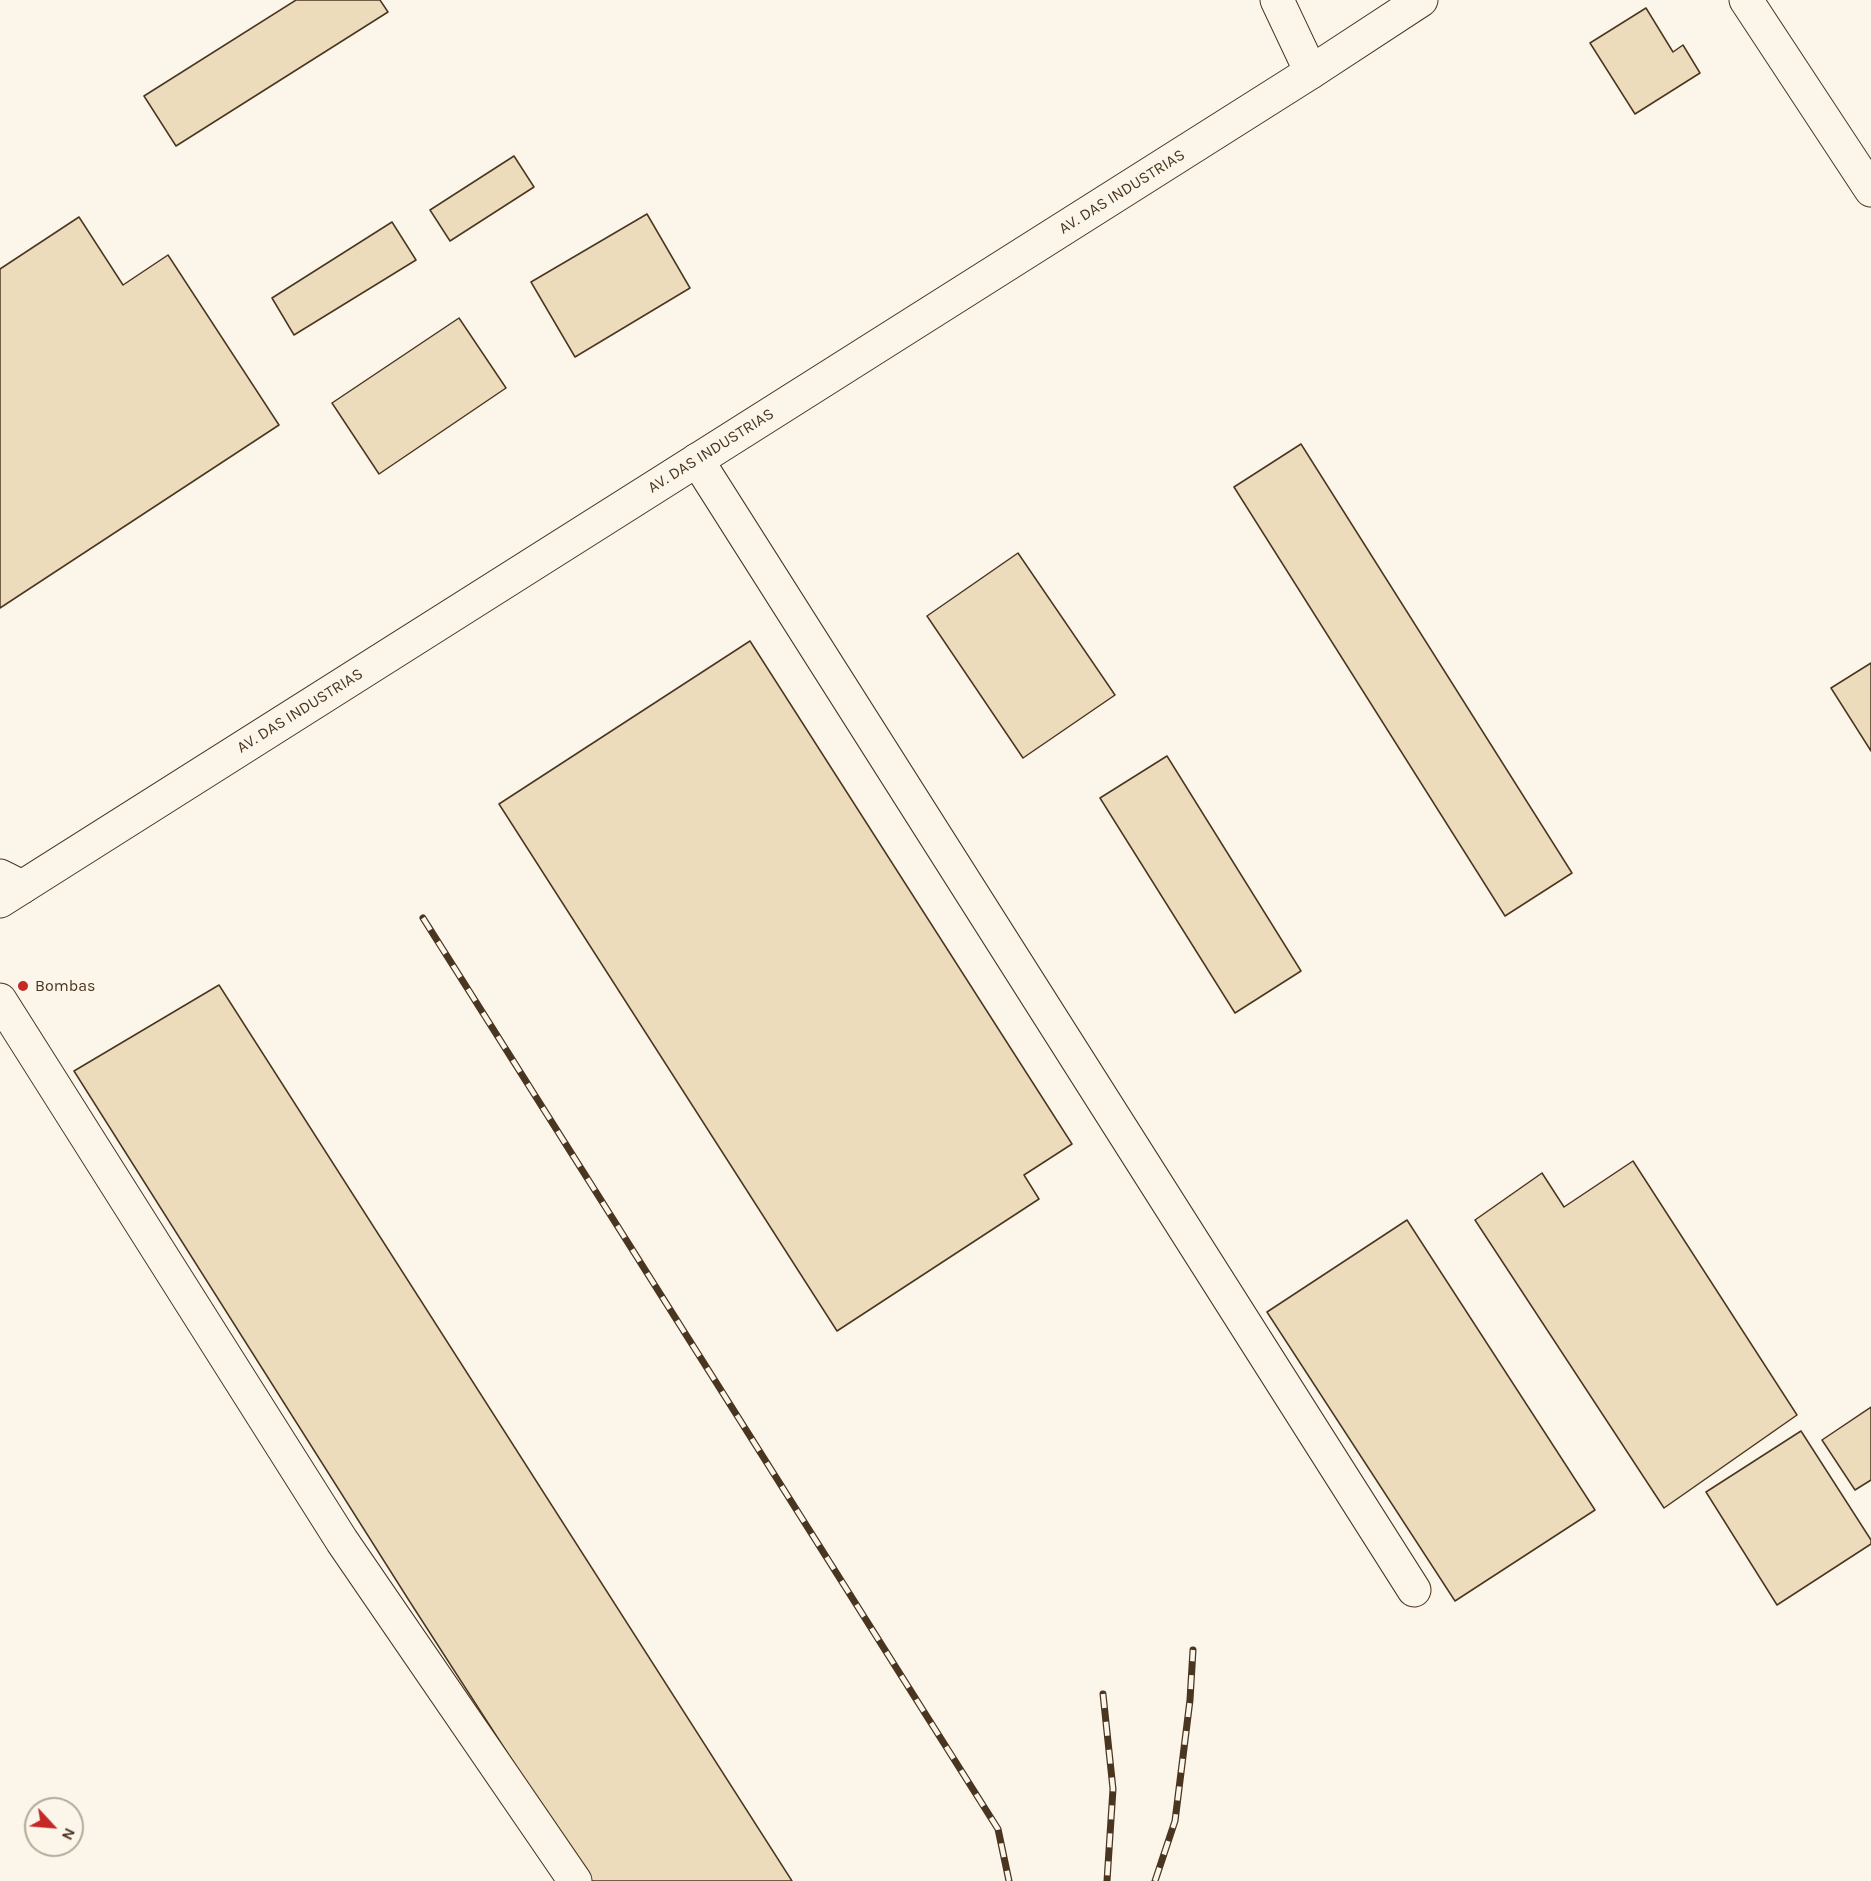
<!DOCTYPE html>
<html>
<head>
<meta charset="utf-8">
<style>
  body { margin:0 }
  #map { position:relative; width:1871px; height:1881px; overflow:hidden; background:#fbf6e9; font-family:Karla,sans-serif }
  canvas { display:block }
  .north { position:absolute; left:24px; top:1797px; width:60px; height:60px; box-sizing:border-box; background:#fbf6e9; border:2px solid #b4a999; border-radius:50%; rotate:116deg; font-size:16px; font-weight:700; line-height:24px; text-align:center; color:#4a3520 }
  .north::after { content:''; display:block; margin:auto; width:21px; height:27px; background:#c62828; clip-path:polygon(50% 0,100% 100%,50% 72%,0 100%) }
</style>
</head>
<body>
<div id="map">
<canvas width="1871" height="1881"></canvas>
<div class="north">N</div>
</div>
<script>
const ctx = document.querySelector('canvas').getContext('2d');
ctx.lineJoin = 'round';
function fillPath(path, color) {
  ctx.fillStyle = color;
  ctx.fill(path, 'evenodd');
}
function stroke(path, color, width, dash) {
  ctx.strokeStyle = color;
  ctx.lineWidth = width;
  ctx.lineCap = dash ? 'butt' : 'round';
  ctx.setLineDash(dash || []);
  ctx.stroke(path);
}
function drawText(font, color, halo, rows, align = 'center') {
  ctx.font = font + ' Karla,sans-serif';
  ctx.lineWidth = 4.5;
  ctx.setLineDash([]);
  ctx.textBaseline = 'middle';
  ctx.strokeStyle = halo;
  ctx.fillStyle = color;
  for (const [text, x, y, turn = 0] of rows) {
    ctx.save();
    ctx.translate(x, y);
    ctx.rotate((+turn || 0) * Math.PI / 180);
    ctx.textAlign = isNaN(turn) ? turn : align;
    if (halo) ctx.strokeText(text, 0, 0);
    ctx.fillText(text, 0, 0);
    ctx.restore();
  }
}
const building = new Path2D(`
  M 296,0 L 380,0 L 388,12 L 176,146 L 144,96 Z
  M 1646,8 L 1673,52 L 1683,45 L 1700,73 L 1635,114 L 1590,43 Z
  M 514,156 L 534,187 L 450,241 L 430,210 Z
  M 647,214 L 690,288 L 575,357 L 531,282 Z
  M 79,217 L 123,285 L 168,255 L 279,425 L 0,608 L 0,269 Z
  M 392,222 L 416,260 L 294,335 L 272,298 Z
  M 459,318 L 506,388 L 379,474 L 332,403 Z
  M 1301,444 L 1572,873 L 1505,916 L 1234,487 Z
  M 1018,553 L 1115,695 L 1023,758 L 927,616 Z
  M 750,641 L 1072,1144 L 1024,1175 L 1039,1199 L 837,1331 L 499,804 Z
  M 1871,663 L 1871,751 L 1831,688 Z
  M 1167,756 L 1301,971 L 1235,1013 L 1100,798 Z
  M 219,985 L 792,1881 L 590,1881 L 410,1602 L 74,1071 Z
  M 1633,1161 L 1797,1415 L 1664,1508 L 1475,1220 L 1542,1173 L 1564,1207 Z
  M 1407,1220 L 1595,1510 L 1455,1601 L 1267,1312 Z
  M 1871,1407 L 1871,1480 L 1855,1490 L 1822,1440 Z
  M 1801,1431 L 1871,1540 L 1871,1544 L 1777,1605 L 1706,1492 Z`);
fillPath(building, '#ecdcbc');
stroke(building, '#4a3520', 1.5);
const minor = new Path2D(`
  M 1277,0 L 1311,72
  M 1746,0 L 1871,190
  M 697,460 L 1414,1590
  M 0,876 L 22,887
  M 0,1000 L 342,1541 L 575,1881`);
const major = new Path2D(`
  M 0,901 L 1311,72 L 1421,0`);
stroke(minor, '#4a3520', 35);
stroke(major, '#4a3520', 35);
stroke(minor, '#fbf6e9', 33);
stroke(major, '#fbf6e9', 33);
const rail = new Path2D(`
  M 423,918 L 998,1829 L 1009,1881
  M 1103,1694 L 1113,1789 L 1107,1881
  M 1155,1881 L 1175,1821 L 1190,1700 L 1193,1650`);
stroke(rail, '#4a3520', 7);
stroke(rail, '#fbf6e9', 4.5, [14]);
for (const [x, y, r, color] of [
  [23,986,6,"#c62828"]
]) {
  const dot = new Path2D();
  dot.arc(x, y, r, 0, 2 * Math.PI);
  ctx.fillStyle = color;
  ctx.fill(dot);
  stroke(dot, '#fbf6e9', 2);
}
drawText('16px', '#4a3520', '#fbf6e9', [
  ["AV. DAS INDUSTRIAS",1122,192,-32],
  ["AV. DAS INDUSTRIAS",711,451,-32],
  ["AV. DAS INDUSTRIAS",300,711,-32]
]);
drawText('16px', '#4a3520', '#fbf6e9', [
  ["Bombas",35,986]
], 'left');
</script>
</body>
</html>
